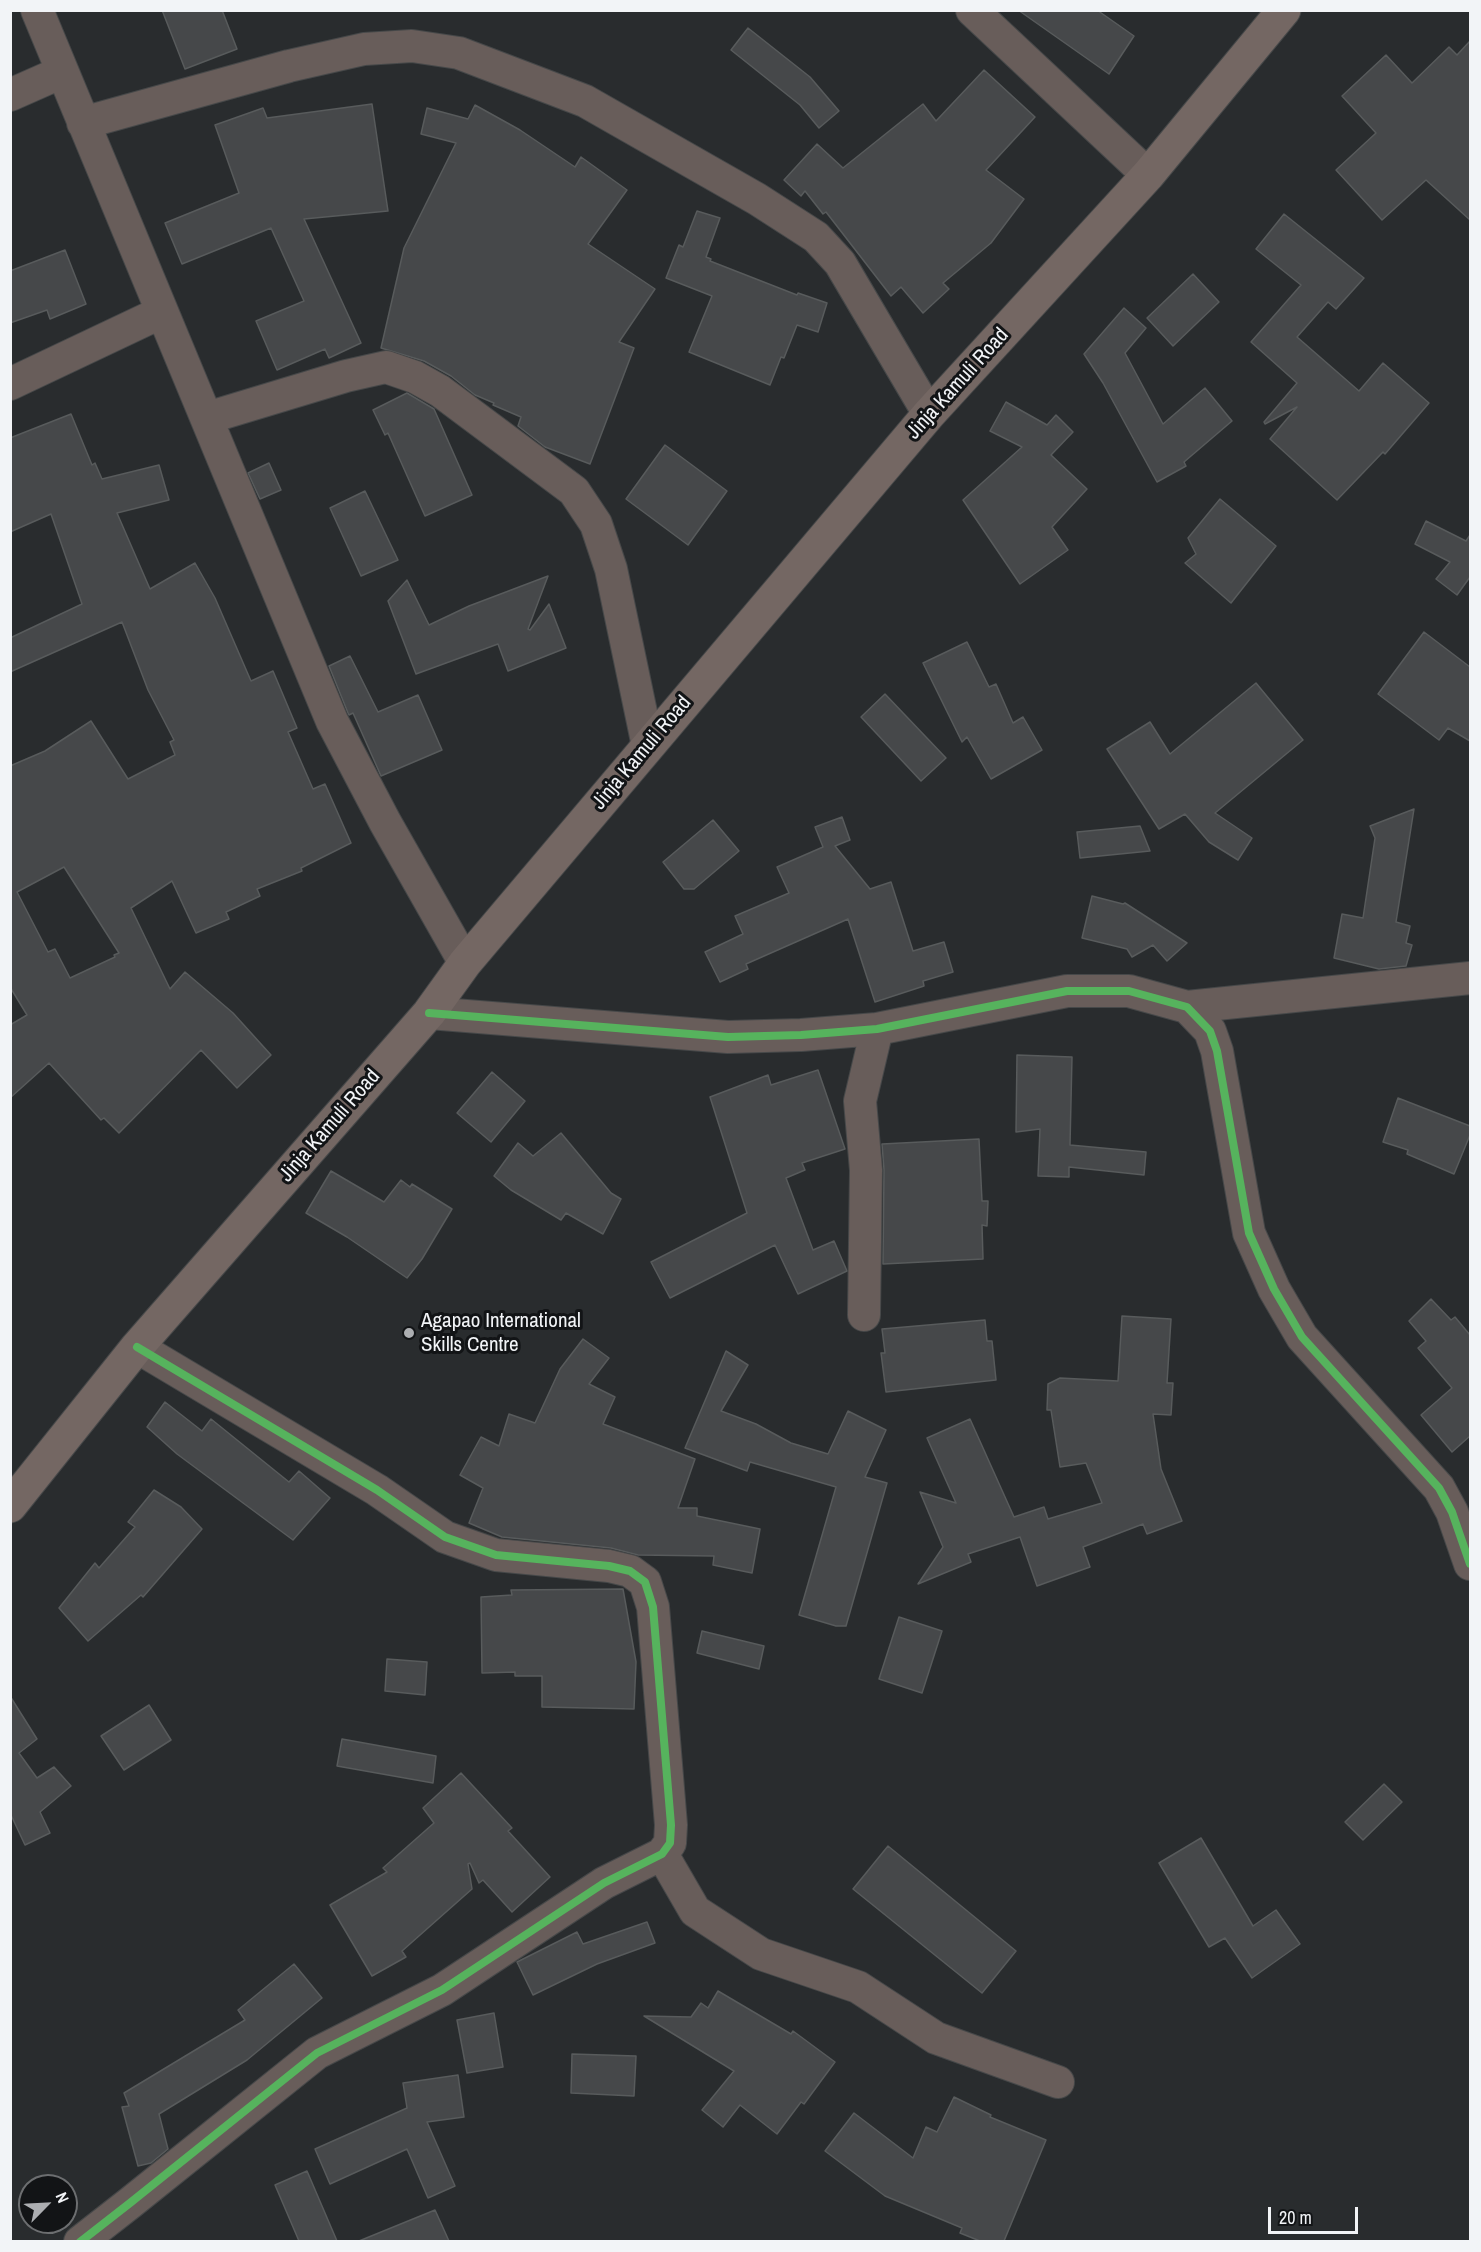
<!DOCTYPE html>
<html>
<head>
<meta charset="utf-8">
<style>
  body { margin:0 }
  #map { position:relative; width:1481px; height:2252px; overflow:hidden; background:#292c2e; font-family:"Archivo Narrow",sans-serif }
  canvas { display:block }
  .frame { position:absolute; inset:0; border:12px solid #f2f4f7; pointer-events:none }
  .north { position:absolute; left:18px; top:2174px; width:60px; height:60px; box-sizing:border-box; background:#121416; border:2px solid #6c6e70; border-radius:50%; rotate:66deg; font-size:16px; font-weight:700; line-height:24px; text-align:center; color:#f2f4f7 }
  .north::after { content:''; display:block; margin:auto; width:21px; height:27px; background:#acaeb1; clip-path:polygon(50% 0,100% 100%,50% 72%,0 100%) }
  .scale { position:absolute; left:1268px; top:2207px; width:90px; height:27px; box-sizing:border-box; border:3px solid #f2f4f7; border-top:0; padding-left:8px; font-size:18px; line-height:21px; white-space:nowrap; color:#f2f4f7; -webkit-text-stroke:4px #121416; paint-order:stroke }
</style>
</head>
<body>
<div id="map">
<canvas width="1481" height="2252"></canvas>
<div class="frame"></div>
<div class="north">N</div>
<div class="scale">20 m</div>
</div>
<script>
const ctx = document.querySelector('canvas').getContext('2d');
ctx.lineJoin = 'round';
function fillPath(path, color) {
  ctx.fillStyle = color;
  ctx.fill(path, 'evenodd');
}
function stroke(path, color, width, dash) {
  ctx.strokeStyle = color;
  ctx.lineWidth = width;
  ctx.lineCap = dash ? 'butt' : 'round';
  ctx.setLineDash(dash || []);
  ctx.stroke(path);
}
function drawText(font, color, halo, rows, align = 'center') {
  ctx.font = font + ' "Archivo Narrow",sans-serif';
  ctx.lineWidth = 6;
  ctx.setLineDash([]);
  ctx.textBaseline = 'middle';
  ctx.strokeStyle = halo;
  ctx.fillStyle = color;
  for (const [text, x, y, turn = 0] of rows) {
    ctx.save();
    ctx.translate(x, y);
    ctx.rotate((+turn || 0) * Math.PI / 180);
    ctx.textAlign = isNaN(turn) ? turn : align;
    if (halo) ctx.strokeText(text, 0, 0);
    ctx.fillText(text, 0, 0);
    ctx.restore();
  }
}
const building = new Path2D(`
  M 162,10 L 222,10 L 237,49 L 185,69 Z
  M 1018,10 L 1097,10 L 1134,36 L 1109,74 Z
  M 748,28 L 810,77 L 839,111 L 819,128 L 800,105 L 731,50 Z
  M 1470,41 L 1470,220 L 1426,180 L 1382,220 L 1336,170 L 1376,133 L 1342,96 L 1386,55 L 1412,83 L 1449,47 L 1457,55 Z
  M 984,70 L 1035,117 L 986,170 L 1024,199 L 991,243 L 943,283 L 949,289 L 923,313 L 901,287 L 891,296 L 826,212 L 823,214 L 805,191 L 801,196 L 784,180 L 817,144 L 843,168 L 923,104 L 936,121 Z
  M 372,104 L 388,211 L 304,219 L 361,343 L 329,358 L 325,349 L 277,370 L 256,321 L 304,301 L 271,228 L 182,264 L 165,223 L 239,193 L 215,125 L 263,108 L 267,118 Z
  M 475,105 L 520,130 L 575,167 L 581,157 L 627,190 L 588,244 L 655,289 L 619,342 L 634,348 L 590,464 L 545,447 L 518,426 L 521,417 L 493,405 L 494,403 L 475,395 L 451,376 L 424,361 L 381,348 L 404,248 L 456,143 L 421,134 L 427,108 L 468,119 Z
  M 697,211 L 720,218 L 706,257 L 711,259 L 710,261 L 797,295 L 798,293 L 827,303 L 818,332 L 797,325 L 784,358 L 781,357 L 770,385 L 689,352 L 712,296 L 666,278 L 679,245 L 683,247 Z
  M 1284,214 L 1364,278 L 1336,309 L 1328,302 L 1297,337 L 1359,391 L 1383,363 L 1429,403 L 1385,454 L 1383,452 L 1337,500 L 1270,439 L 1297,407 L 1265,424 L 1264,422 L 1297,383 L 1251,342 L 1301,285 L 1256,249 Z
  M 65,250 L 86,304 L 50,319 L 47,310 L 10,323 L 10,271 Z
  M 1193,274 L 1219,302 L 1173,346 L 1147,318 Z
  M 1124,308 L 1146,328 L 1125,353 L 1163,424 L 1205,388 L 1232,421 L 1184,462 L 1186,466 L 1157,482 L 1103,383 L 1084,354 Z
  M 407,393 L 434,409 L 472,495 L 425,516 L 388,433 L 385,435 L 373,410 Z
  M 1006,402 L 1047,425 L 1056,415 L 1073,432 L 1051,455 L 1087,489 L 1052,527 L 1068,550 L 1020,584 L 963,500 L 1022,447 L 990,431 Z
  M 71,414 L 92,465 L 95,463 L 102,479 L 159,465 L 169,500 L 117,513 L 150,589 L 195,563 L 215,598 L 251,681 L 273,671 L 297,728 L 288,732 L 313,789 L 325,784 L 351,843 L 301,868 L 302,871 L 257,889 L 260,896 L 226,912 L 229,919 L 196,933 L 172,881 L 131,908 L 170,989 L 185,972 L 233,1013 L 271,1055 L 237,1088 L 201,1050 L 119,1133 L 104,1118 L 101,1120 L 49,1063 L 10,1098 L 10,1025 L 27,1015 L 10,987 L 10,766 L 45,751 L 91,721 L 128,779 L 175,755 L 170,742 L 174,740 L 148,690 L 122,622 L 10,672 L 10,638 L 82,604 L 51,514 L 10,532 L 10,438 ZM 64,867 L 119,953 L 114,955 L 115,957 L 70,978 L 55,949 L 48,952 L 17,892 Z
  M 665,445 L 727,491 L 688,545 L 626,499 Z
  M 269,463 L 281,490 L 260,499 L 248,473 Z
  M 365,491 L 398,560 L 361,576 L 330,508 Z
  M 1220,499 L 1276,546 L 1231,603 L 1185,563 L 1196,554 L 1188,538 Z
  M 1426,521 L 1466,541 L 1470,535 L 1470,577 L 1457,595 L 1436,579 L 1450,562 L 1415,544 Z
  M 548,576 L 528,629 L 530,630 L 549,604 L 566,648 L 508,671 L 498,644 L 416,674 L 388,601 L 407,580 L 429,625 L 469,606 Z
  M 1424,632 L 1470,667 L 1470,741 L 1448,728 L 1439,740 L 1378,694 Z
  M 967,642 L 989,687 L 996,684 L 1013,723 L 1023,717 L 1042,750 L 991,779 L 967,737 L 962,742 L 923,663 Z
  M 350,656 L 378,712 L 418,695 L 442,750 L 381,776 L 353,713 L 349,715 L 348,713 L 329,666 Z
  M 1256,683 L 1303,740 L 1215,813 L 1252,838 L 1238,860 L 1209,842 L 1185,814 L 1159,829 L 1107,749 L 1150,722 L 1170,754 Z
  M 885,694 L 946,758 L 921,781 L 861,717 Z
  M 1414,809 L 1396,922 L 1410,926 L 1406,943 L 1412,945 L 1406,966 L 1379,969 L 1334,958 L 1342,914 L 1363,918 L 1375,838 L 1370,826 Z
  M 842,817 L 850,840 L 835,846 L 870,889 L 891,882 L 913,951 L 944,942 L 953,972 L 923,981 L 924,986 L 875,1002 L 848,919 L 746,964 L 748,969 L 720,982 L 705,952 L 743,934 L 735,916 L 789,893 L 777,867 L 823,847 L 815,827 Z
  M 713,820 L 739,851 L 694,889 L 684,889 L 663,862 Z
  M 1140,826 L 1150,851 L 1080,858 L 1077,832 Z
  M 1092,896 L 1123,904 L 1125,903 L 1187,943 L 1167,961 L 1153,945 L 1132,957 L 1127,949 L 1082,938 Z
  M 1017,1055 L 1072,1057 L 1070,1145 L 1146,1152 L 1144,1175 L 1069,1167 L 1069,1177 L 1038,1176 L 1040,1129 L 1016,1132 Z
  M 818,1070 L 845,1149 L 802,1163 L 805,1170 L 786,1178 L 813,1250 L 834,1241 L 847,1271 L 798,1294 L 775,1245 L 670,1298 L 651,1262 L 747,1213 L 710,1097 L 768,1075 L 771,1085 Z
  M 492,1072 L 525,1101 L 491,1142 L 457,1113 Z
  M 1398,1098 L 1470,1126 L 1470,1135 L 1454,1174 L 1407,1154 L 1408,1150 L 1383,1142 Z
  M 561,1133 L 611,1193 L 621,1199 L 603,1234 L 566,1213 L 561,1220 L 511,1190 L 494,1176 L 518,1143 L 533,1156 Z
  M 979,1139 L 982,1201 L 988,1201 L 987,1226 L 982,1225 L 983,1259 L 883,1264 L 884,1170 L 882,1144 Z
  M 331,1171 L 384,1202 L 401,1180 L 410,1187 L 412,1184 L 452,1209 L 422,1259 L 407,1278 L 347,1237 L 306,1213 Z
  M 1431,1299 L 1451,1320 L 1455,1317 L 1470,1335 L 1470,1436 L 1452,1452 L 1421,1415 L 1452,1388 L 1418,1348 L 1426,1341 L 1409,1321 Z
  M 1122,1316 L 1171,1319 L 1167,1383 L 1173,1383 L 1171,1415 L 1153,1414 L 1161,1469 L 1182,1521 L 1147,1534 L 1143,1524 L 1083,1547 L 1090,1567 L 1037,1586 L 1020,1537 L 968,1554 L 971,1562 L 918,1584 L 943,1547 L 920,1492 L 956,1503 L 927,1438 L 970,1419 L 1014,1517 L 1044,1507 L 1048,1519 L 1102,1503 L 1086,1463 L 1060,1467 L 1051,1410 L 1047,1410 L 1048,1384 L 1060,1378 L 1118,1381 Z
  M 985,1320 L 987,1341 L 992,1341 L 996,1380 L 886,1392 L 881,1353 L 885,1353 L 882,1329 Z
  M 583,1339 L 609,1358 L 589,1384 L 615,1397 L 603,1424 L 695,1459 L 678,1508 L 697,1508 L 697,1516 L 760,1529 L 752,1573 L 713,1565 L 714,1556 L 638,1555 L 611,1548 L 502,1537 L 469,1523 L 483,1488 L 460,1475 L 481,1437 L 499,1446 L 509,1414 L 535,1423 L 560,1369 Z
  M 726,1351 L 748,1365 L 721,1411 L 756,1424 L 791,1443 L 828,1454 L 848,1411 L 886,1430 L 865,1477 L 887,1483 L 846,1626 L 836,1626 L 799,1615 L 836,1487 L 750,1462 L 747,1471 L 685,1448 Z
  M 165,1402 L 202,1431 L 211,1419 L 289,1482 L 299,1471 L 330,1498 L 293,1540 L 177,1454 L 147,1427 Z
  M 154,1490 L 181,1507 L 202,1529 L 143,1597 L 141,1595 L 88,1641 L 59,1608 L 95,1563 L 99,1568 L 135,1527 L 128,1522 Z
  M 623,1589 L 636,1662 L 634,1709 L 542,1707 L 542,1676 L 515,1676 L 515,1672 L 482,1673 L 481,1597 L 512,1595 L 511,1590 Z
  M 899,1617 L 942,1631 L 922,1693 L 879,1679 Z
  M 702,1631 L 764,1646 L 759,1669 L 697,1653 Z
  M 387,1659 L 427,1662 L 425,1695 L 385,1691 Z
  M 10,1696 L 37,1739 L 19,1753 L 37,1778 L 54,1767 L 71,1786 L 40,1812 L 50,1833 L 25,1845 L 10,1813 Z
  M 149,1705 L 171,1740 L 124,1770 L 101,1736 Z
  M 342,1739 L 436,1756 L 433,1783 L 337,1766 Z
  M 461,1773 L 512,1828 L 508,1831 L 550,1877 L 512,1912 L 483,1880 L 479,1883 L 470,1863 L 468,1864 L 472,1889 L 402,1951 L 406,1957 L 372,1976 L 330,1905 L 387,1872 L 383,1868 L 434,1823 L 423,1808 Z
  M 1384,1784 L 1402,1802 L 1363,1840 L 1345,1822 Z
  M 1201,1838 L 1253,1926 L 1276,1910 L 1300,1944 L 1252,1978 L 1225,1938 L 1209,1947 L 1159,1863 Z
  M 888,1846 L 1016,1951 L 982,1993 L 853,1889 Z
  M 647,1922 L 655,1943 L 597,1964 L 533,1995 L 517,1962 L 577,1932 L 583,1944 Z
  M 294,1964 L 322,1998 L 247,2060 L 159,2114 L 168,2149 L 151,2163 L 138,2166 L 122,2107 L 129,2106 L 124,2093 L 245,2020 L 238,2010 Z
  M 718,1991 L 791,2034 L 793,2031 L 835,2062 L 804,2104 L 801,2102 L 777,2134 L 740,2105 L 723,2127 L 702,2110 L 734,2071 L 644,2016 L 691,2017 L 701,2003 L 708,2008 Z
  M 494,2013 L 503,2067 L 467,2073 L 457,2020 Z
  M 572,2054 L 636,2056 L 634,2096 L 571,2093 Z
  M 458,2075 L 464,2117 L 427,2122 L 455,2186 L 428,2198 L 407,2149 L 330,2184 L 315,2149 L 407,2108 L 403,2083 Z
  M 954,2097 L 991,2115 L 990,2117 L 1046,2140 L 1004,2241 L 980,2241 L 960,2233 L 962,2228 L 885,2196 L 825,2151 L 854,2113 L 913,2158 L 926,2127 L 937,2132 Z
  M 307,2171 L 337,2241 L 299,2241 L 275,2185 Z
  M 435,2210 L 449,2241 L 359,2241 Z`);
fillPath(building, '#46484a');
stroke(building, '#585b5c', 1.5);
const minor = new Path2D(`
  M 37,10 L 332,721 L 385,822 L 465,963
  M 972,10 L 1148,175
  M 10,95 L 62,72
  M 83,123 L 289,66 L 364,49 L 412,46 L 459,53 L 585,101 L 757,199 L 816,237 L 840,263 L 929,414
  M 10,384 L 162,312
  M 207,418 L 346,376 L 386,367 L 415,377 L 440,391 L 574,491 L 596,524 L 611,569 L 648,746
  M 1187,1007 L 1470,978
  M 429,1013 L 728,1037 L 801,1035 L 877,1029 L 1067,991 L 1129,991 L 1187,1007 L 1210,1031 L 1217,1051 L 1249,1233 L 1274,1289 L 1302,1337 L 1439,1488 L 1452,1512 L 1470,1564
  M 864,1315 L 866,1170 L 860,1101 L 877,1029
  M 662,1854 L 695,1911 L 761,1954 L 858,1987 L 936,2038 L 1058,2082
  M 80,2242 L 130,2203 L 317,2053 L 442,1990 L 604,1883 L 662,1854 L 670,1843 L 671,1825 L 653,1607 L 645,1582 L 630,1571 L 609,1566 L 496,1555 L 445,1537 L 377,1490 L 137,1347`);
const major = new Path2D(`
  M 10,1506 L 137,1347 L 429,1013 L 465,963 L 929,414 L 1148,175 L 1284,10`);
stroke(minor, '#464849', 34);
stroke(major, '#464849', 35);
stroke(minor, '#685d5a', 32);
stroke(major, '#746763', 33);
stroke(new Path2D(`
  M 429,1013 L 728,1037 L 801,1035 L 877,1029 L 1067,991 L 1129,991 L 1187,1007 L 1210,1031 L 1217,1051 L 1249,1233 L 1274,1289 L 1302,1337 L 1439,1488 L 1452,1512 L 1470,1564
  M 80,2242 L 130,2203 L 317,2053 L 442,1990 L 604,1883 L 662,1854 L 670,1843 L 671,1825 L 653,1607 L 645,1582 L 630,1571 L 609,1566 L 496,1555 L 445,1537 L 377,1490 L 137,1347`), '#56b35d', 8);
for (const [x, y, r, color] of [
  [409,1333,6,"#acaeb1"]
]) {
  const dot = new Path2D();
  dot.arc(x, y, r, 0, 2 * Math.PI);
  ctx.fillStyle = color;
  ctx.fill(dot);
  stroke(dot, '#121416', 2);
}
drawText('21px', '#f2f4f7', '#121416', [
  ["Jinja Kamuli Road",958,384,-48],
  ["Jinja Kamuli Road",642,753,-50],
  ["Jinja Kamuli Road",330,1126,-49]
]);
drawText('21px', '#f2f4f7', '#121416', [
  ["Agapao International",421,1321],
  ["Skills Centre",421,1345]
], 'left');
</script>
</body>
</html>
